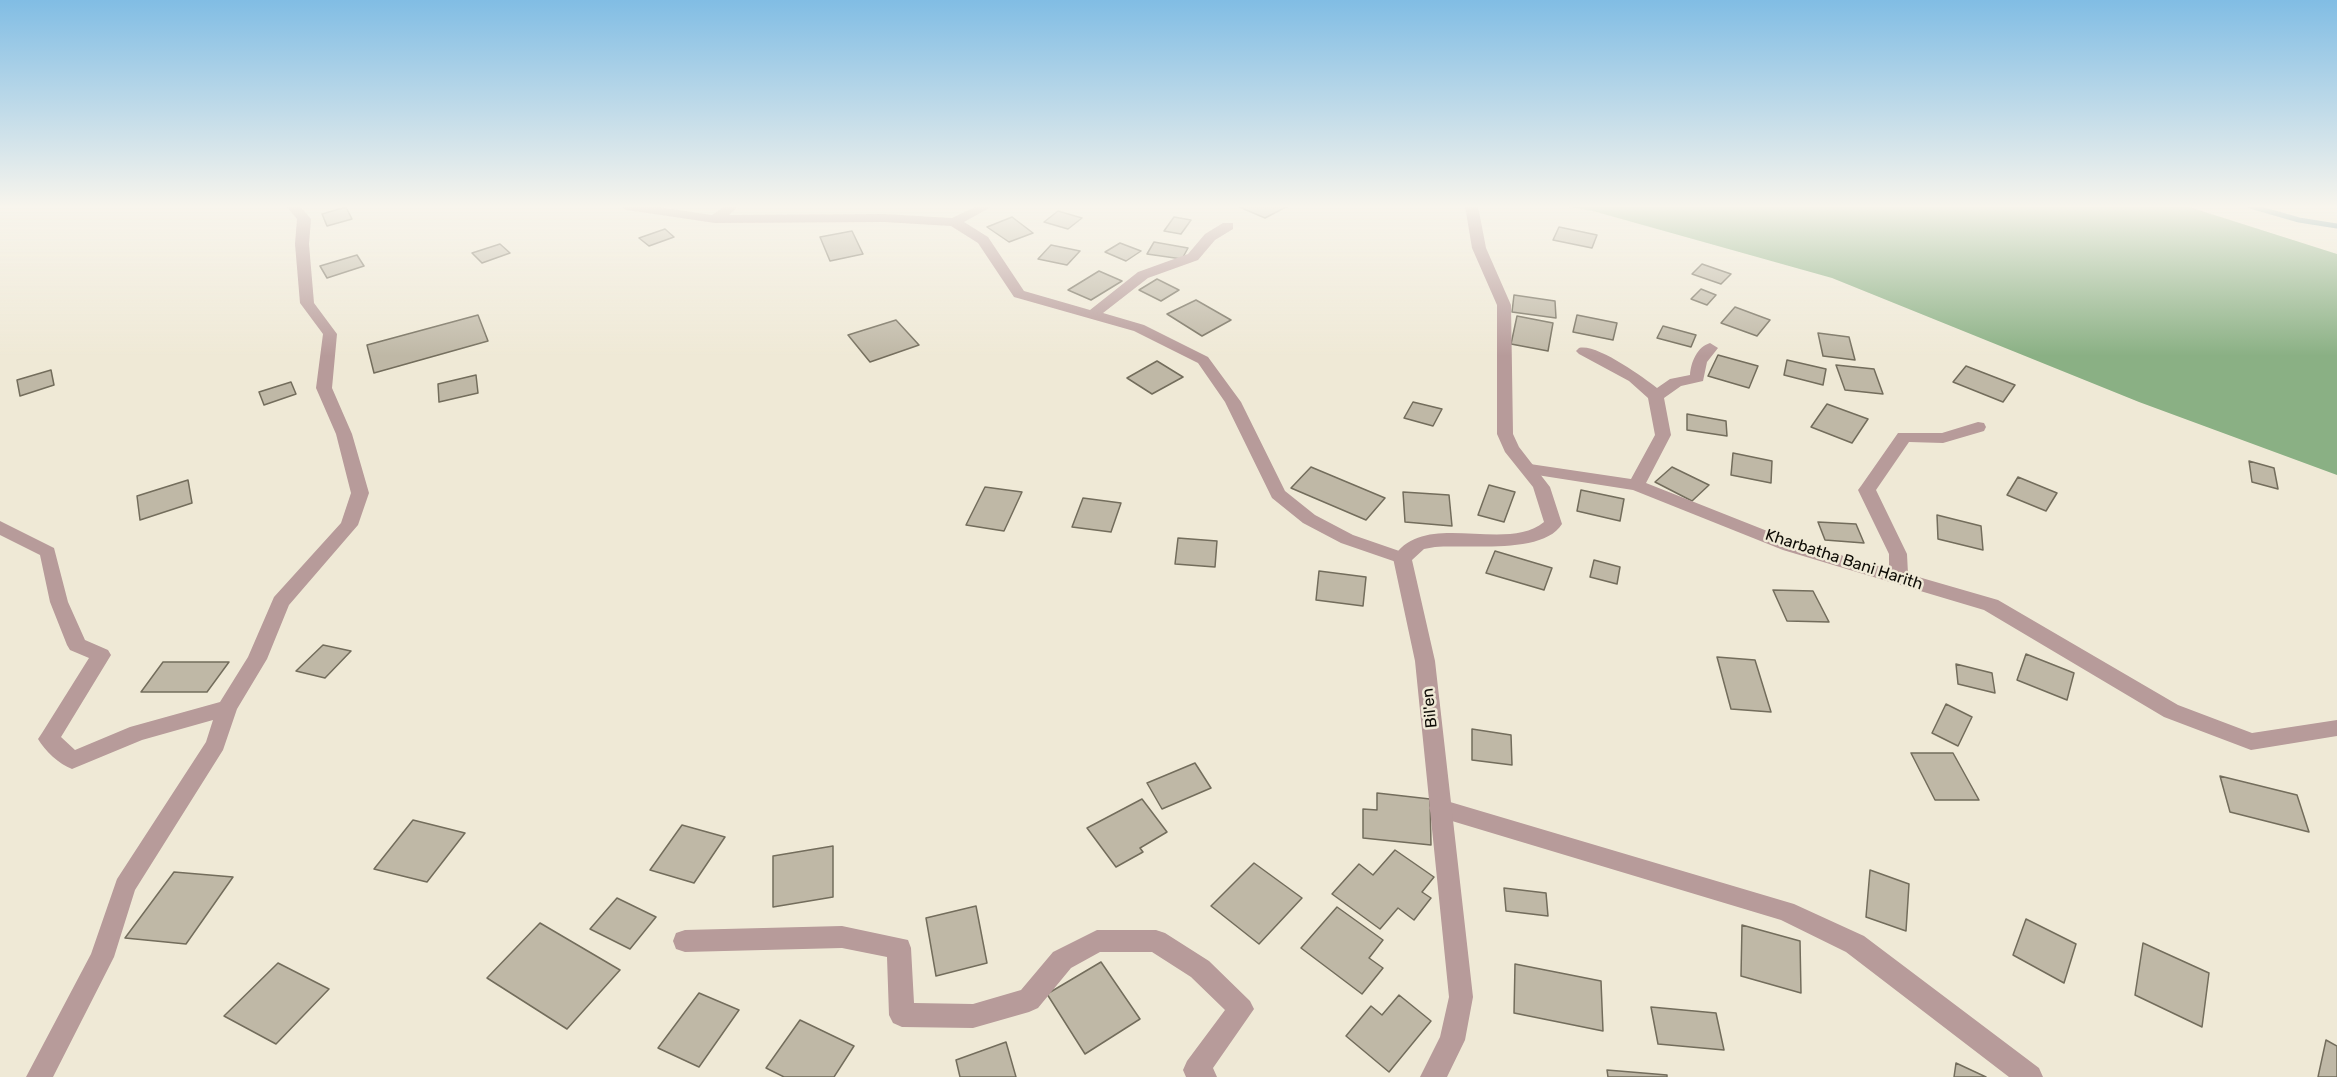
<!DOCTYPE html>
<html>
<head>
<meta charset="utf-8">
<style>
  body { margin:0 }
  canvas { display:block; background:#efe9d6 }
</style>
</head>
<body>
<canvas width="2337" height="1077"></canvas>
<script>
const ctx = document.querySelector('canvas').getContext('2d');
ctx.lineJoin = 'round';
function fillPath(path, color) {
  ctx.fillStyle = color;
  ctx.fill(path, 'evenodd');
}
function stroke(path, color, width, dash) {
  ctx.strokeStyle = color;
  ctx.lineWidth = width;
  ctx.lineCap = dash ? 'butt' : 'round';
  ctx.setLineDash(dash || []);
  ctx.stroke(path);
}
function drawText(font, color, halo, rows, align = 'center') {
  ctx.font = font + ' Rubik,sans-serif';
  ctx.lineWidth = 5;
  ctx.setLineDash([]);
  ctx.textBaseline = 'middle';
  ctx.strokeStyle = halo;
  ctx.fillStyle = color;
  for (const [text, x, y, turn = 0] of rows) {
    ctx.save();
    ctx.translate(x, y);
    ctx.rotate((+turn || 0) * Math.PI / 180);
    ctx.textAlign = isNaN(turn) ? turn : align;
    if (halo) ctx.strokeText(text, 0, 0);
    ctx.fillText(text, 0, 0);
    ctx.restore();
  }
}
fillPath(new Path2D(`
  M 1562,206 L 2186,206 L 2337,254 L 2337,475 L 2139,402 L 1832,278 L 1593,211 Z`), '#8ab084');
stroke(new Path2D(`
  M 2250,206 L 2299,220 L 2337,226`), '#62929e', 5);
const building = new Path2D(`
  M 1237,206 L 1288,206 L 1265,218 Z
  M 346,207 L 352,219 L 327,226 L 322,214 Z
  M 1058,211 L 1082,218 L 1068,229 L 1044,222 Z
  M 1012,217 L 1033,233 L 1009,242 L 987,227 Z
  M 1174,217 L 1191,220 L 1181,234 L 1164,231 Z
  M 1559,227 L 1597,235 L 1592,248 L 1553,240 Z
  M 665,229 L 674,237 L 649,246 L 639,238 Z
  M 852,231 L 863,254 L 830,261 L 820,237 Z
  M 1154,242 L 1188,248 L 1182,259 L 1147,254 Z
  M 1120,243 L 1141,251 L 1126,261 L 1105,252 Z
  M 500,244 L 510,253 L 482,263 L 472,253 Z
  M 1051,245 L 1080,251 L 1067,265 L 1038,259 Z
  M 357,255 L 364,266 L 327,278 L 320,266 Z
  M 1702,264 L 1731,274 L 1721,284 L 1692,274 Z
  M 1099,271 L 1122,281 L 1091,300 L 1068,290 Z
  M 1157,279 L 1179,290 L 1161,301 L 1139,290 Z
  M 1701,289 L 1716,295 L 1707,305 L 1691,299 Z
  M 1514,295 L 1555,301 L 1556,318 L 1512,312 Z
  M 1196,300 L 1231,320 L 1202,336 L 1167,314 Z
  M 1735,307 L 1770,320 L 1757,336 L 1721,323 Z
  M 478,315 L 488,341 L 374,373 L 367,345 Z
  M 1577,315 L 1617,323 L 1613,340 L 1573,332 Z
  M 1517,316 L 1553,323 L 1548,351 L 1511,344 Z
  M 896,320 L 919,345 L 870,362 L 848,335 Z
  M 1663,326 L 1696,335 L 1691,347 L 1657,338 Z
  M 1818,333 L 1849,337 L 1855,360 L 1823,356 Z
  M 1718,355 L 1758,366 L 1749,388 L 1708,376 Z
  M 1787,360 L 1826,369 L 1823,385 L 1784,375 Z
  M 1157,361 L 1183,377 L 1152,394 L 1127,378 Z
  M 1836,365 L 1874,369 L 1883,394 L 1845,390 Z
  M 1966,366 L 2015,385 L 2003,402 L 1953,382 Z
  M 51,370 L 54,385 L 20,396 L 17,380 Z
  M 476,375 L 478,393 L 439,402 L 438,384 Z
  M 291,382 L 296,394 L 264,405 L 259,392 Z
  M 1413,402 L 1442,409 L 1433,426 L 1404,418 Z
  M 1827,404 L 1868,419 L 1852,443 L 1811,427 Z
  M 1687,414 L 1726,421 L 1727,436 L 1687,430 Z
  M 1733,453 L 1772,461 L 1771,483 L 1731,475 Z
  M 2249,461 L 2274,468 L 2278,489 L 2252,482 Z
  M 1311,467 L 1385,498 L 1366,520 L 1291,488 Z
  M 1672,467 L 1709,485 L 1692,501 L 1655,482 Z
  M 2018,477 L 2057,493 L 2046,511 L 2007,495 Z
  M 188,480 L 192,503 L 140,520 L 137,496 Z
  M 1489,485 L 1515,492 L 1504,522 L 1478,515 Z
  M 985,487 L 1022,492 L 1004,531 L 966,525 Z
  M 1581,490 L 1624,499 L 1620,521 L 1577,511 Z
  M 1403,492 L 1449,495 L 1452,526 L 1405,522 Z
  M 1083,498 L 1121,503 L 1111,532 L 1072,527 Z
  M 1937,515 L 1981,526 L 1983,550 L 1938,539 Z
  M 1818,522 L 1856,524 L 1864,543 L 1825,540 Z
  M 1178,538 L 1217,541 L 1215,567 L 1175,564 Z
  M 1495,551 L 1552,568 L 1544,590 L 1486,573 Z
  M 1594,560 L 1620,567 L 1617,584 L 1590,577 Z
  M 1319,571 L 1366,577 L 1363,606 L 1316,600 Z
  M 1773,590 L 1813,591 L 1829,622 L 1787,621 Z
  M 323,645 L 351,651 L 325,678 L 296,671 Z
  M 2026,654 L 2074,673 L 2067,700 L 2017,680 Z
  M 1717,657 L 1755,660 L 1771,712 L 1731,709 Z
  M 163,662 L 229,662 L 207,692 L 141,692 Z
  M 1956,664 L 1992,673 L 1995,693 L 1958,684 Z
  M 1946,704 L 1972,717 L 1958,746 L 1932,733 Z
  M 1472,729 L 1511,735 L 1512,765 L 1472,760 Z
  M 1911,753 L 1953,753 L 1979,800 L 1935,800 Z
  M 1195,763 L 1211,788 L 1162,809 L 1147,783 Z
  M 2220,776 L 2297,795 L 2309,832 L 2230,812 Z
  M 1377,793 L 1430,799 L 1431,845 L 1363,838 L 1363,809 L 1377,810 Z
  M 1142,799 L 1167,832 L 1140,848 L 1143,852 L 1116,867 L 1087,828 Z
  M 413,820 L 465,833 L 427,882 L 374,869 Z
  M 682,825 L 725,837 L 694,883 L 650,870 Z
  M 833,846 L 833,897 L 773,907 L 773,856 Z
  M 1395,850 L 1434,877 L 1422,892 L 1431,898 L 1414,920 L 1398,908 L 1380,929 L 1332,894 L 1359,864 L 1373,875 Z
  M 1254,863 L 1302,898 L 1259,944 L 1211,906 Z
  M 1870,870 L 1909,884 L 1906,931 L 1866,917 Z
  M 174,872 L 233,877 L 186,944 L 125,938 Z
  M 1504,888 L 1546,893 L 1548,916 L 1506,911 Z
  M 617,898 L 656,917 L 630,949 L 590,929 Z
  M 976,906 L 987,963 L 936,976 L 926,918 Z
  M 1337,907 L 1383,940 L 1369,958 L 1383,968 L 1362,994 L 1301,948 Z
  M 2026,919 L 2076,944 L 2064,983 L 2013,955 Z
  M 540,923 L 620,970 L 567,1029 L 487,978 Z
  M 1742,925 L 1800,941 L 1801,993 L 1741,976 Z
  M 2143,943 L 2209,973 L 2202,1027 L 2135,995 Z
  M 1101,962 L 1140,1019 L 1085,1054 L 1047,994 Z
  M 278,963 L 329,989 L 276,1044 L 224,1016 Z
  M 1515,964 L 1601,981 L 1603,1031 L 1514,1013 Z
  M 699,993 L 739,1010 L 699,1067 L 658,1048 Z
  M 1399,995 L 1431,1021 L 1389,1072 L 1346,1036 L 1371,1006 L 1382,1015 Z
  M 1651,1007 L 1716,1013 L 1724,1050 L 1658,1044 Z
  M 800,1020 L 854,1046 L 834,1077 L 784,1077 L 766,1068 Z
  M 2326,1040 L 2337,1046 L 2337,1077 L 2318,1077 Z
  M 1006,1042 L 1016,1077 L 960,1077 L 956,1060 Z
  M 1956,1063 L 1986,1077 L 1954,1077 Z
  M 1607,1070 L 1667,1075 L 1667,1077 L 1608,1077 Z`);
fillPath(building, '#bfb8a6');
stroke(building, '#736d5c', 1.5);
fillPath(new Path2D(`
  M 286,206 L 300,206 L 311,219 L 309,244 L 314,303 L 337,334 L 332,388 L 352,434 L 369,493 L 358,525 L 289,605 L 267,659 L 237,709 L 223,750 L 135,890 L 114,957 L 53,1077 L 26,1077 L 91,954 L 117,879 L 206,742 L 213,720 L 142,740 L 72,769 C 59,764 45,751 38,739 L 42,733 L 89,658 L 70,650 L 67,645 L 50,602 L 40,555 L 0,535 L 0,521 L 54,548 L 68,602 L 85,640 L 108,650 L 111,655 L 61,737 L 75,750 L 130,727 L 220,702 L 248,657 L 274,597 L 341,523 L 351,493 L 336,434 L 316,388 L 323,334 L 300,303 L 295,244 L 297,219 Z
  M 620,206 L 652,206 L 712,215 L 725,206 L 739,206 L 729,215 L 884,214 L 952,218 L 977,206 L 993,206 L 964,222 L 988,237 L 1024,291 L 1090,310 L 1138,272 L 1188,254 L 1205,234 L 1223,223 L 1233,223 L 1233,229 L 1215,240 L 1198,260 L 1148,278 L 1103,313 L 1144,325 L 1208,357 L 1241,402 L 1285,491 L 1315,515 L 1353,535 L 1408,554 L 1411,558 L 1408,562 L 1402,564 L 1341,543 L 1303,523 L 1272,498 L 1225,402 L 1198,363 L 1134,331 L 1014,297 L 978,243 L 951,226 L 884,222 L 715,223 L 627,210 Z
  M 1710,343 L 1718,348 L 1707,362 L 1703,381 L 1681,386 L 1664,398 L 1671,435 L 1646,483 L 1795,542 L 1889,569 L 1889,554 L 1858,490 L 1861,486 L 1898,433 L 1942,433 L 1978,422 L 1984,423 L 1986,427 L 1984,431 L 1943,443 L 1909,442 L 1876,490 L 1907,554 L 1908,574 L 1998,600 L 2178,705 L 2252,733 L 2337,720 L 2337,736 L 2251,750 L 2164,717 L 1984,610 L 1783,550 L 1633,490 L 1524,473 L 1522,469 L 1524,465 L 1530,464 L 1631,479 L 1655,435 L 1648,398 L 1629,381 L 1579,354 L 1576,351 L 1579,348 C 1596,343 1643,377 1657,388 L 1670,379 L 1690,375 C 1691,362 1697,347 1710,343 Z
  M 1440,799 L 1794,904 L 1864,936 L 2039,1068 L 2043,1077 L 2009,1077 L 1846,952 L 1781,920 L 1432,815 L 1429,808 L 1432,801 Z
  M 842,926 L 908,940 L 911,948 L 914,1003 L 973,1004 L 1021,990 L 1053,952 L 1097,930 L 1156,930 L 1165,933 L 1209,961 L 1250,1001 L 1254,1009 L 1213,1068 L 1217,1077 L 1186,1077 L 1183,1070 L 1187,1061 L 1225,1010 L 1191,977 L 1152,952 L 1100,952 L 1071,968 L 1038,1008 L 1029,1012 L 973,1028 L 902,1027 L 893,1023 L 889,1015 L 887,957 L 842,948 L 685,952 L 676,949 L 673,941 L 676,933 L 685,930 Z`), '#b79b9a');
fillPath(new Path2D(`
  M 1465,206 L 1478,206 L 1486,248 L 1511,305 L 1513,434 L 1519,447 L 1550,487 L 1562,524 C 1543,555 1467,544 1435,547 L 1424,549 L 1412,560 L 1435,661 L 1473,997 L 1465,1040 L 1447,1077 L 1420,1077 L 1440,1037 L 1449,997 L 1415,661 L 1393,558 C 1423,508 1505,554 1544,522 L 1533,487 L 1505,452 L 1497,434 L 1497,305 L 1472,248 Z`), '#b79b9a');
const sky = ctx.createLinearGradient(0, 0, 0, 356);
sky.addColorStop(0, '#81bde4');
sky.addColorStop(0.58, '#f8f5ed');
sky.addColorStop(1, '#f8f5ed00');
ctx.fillStyle = sky;
ctx.fillRect(0, 0, 2337, 356);
drawText('16px', '#0e0c06', '#efe9d6', [
  ["Kharbatha Bani Harith",1844,560,18],
  ["Bil'en",1430,708,-96]
]);
</script>
</body>
</html>
